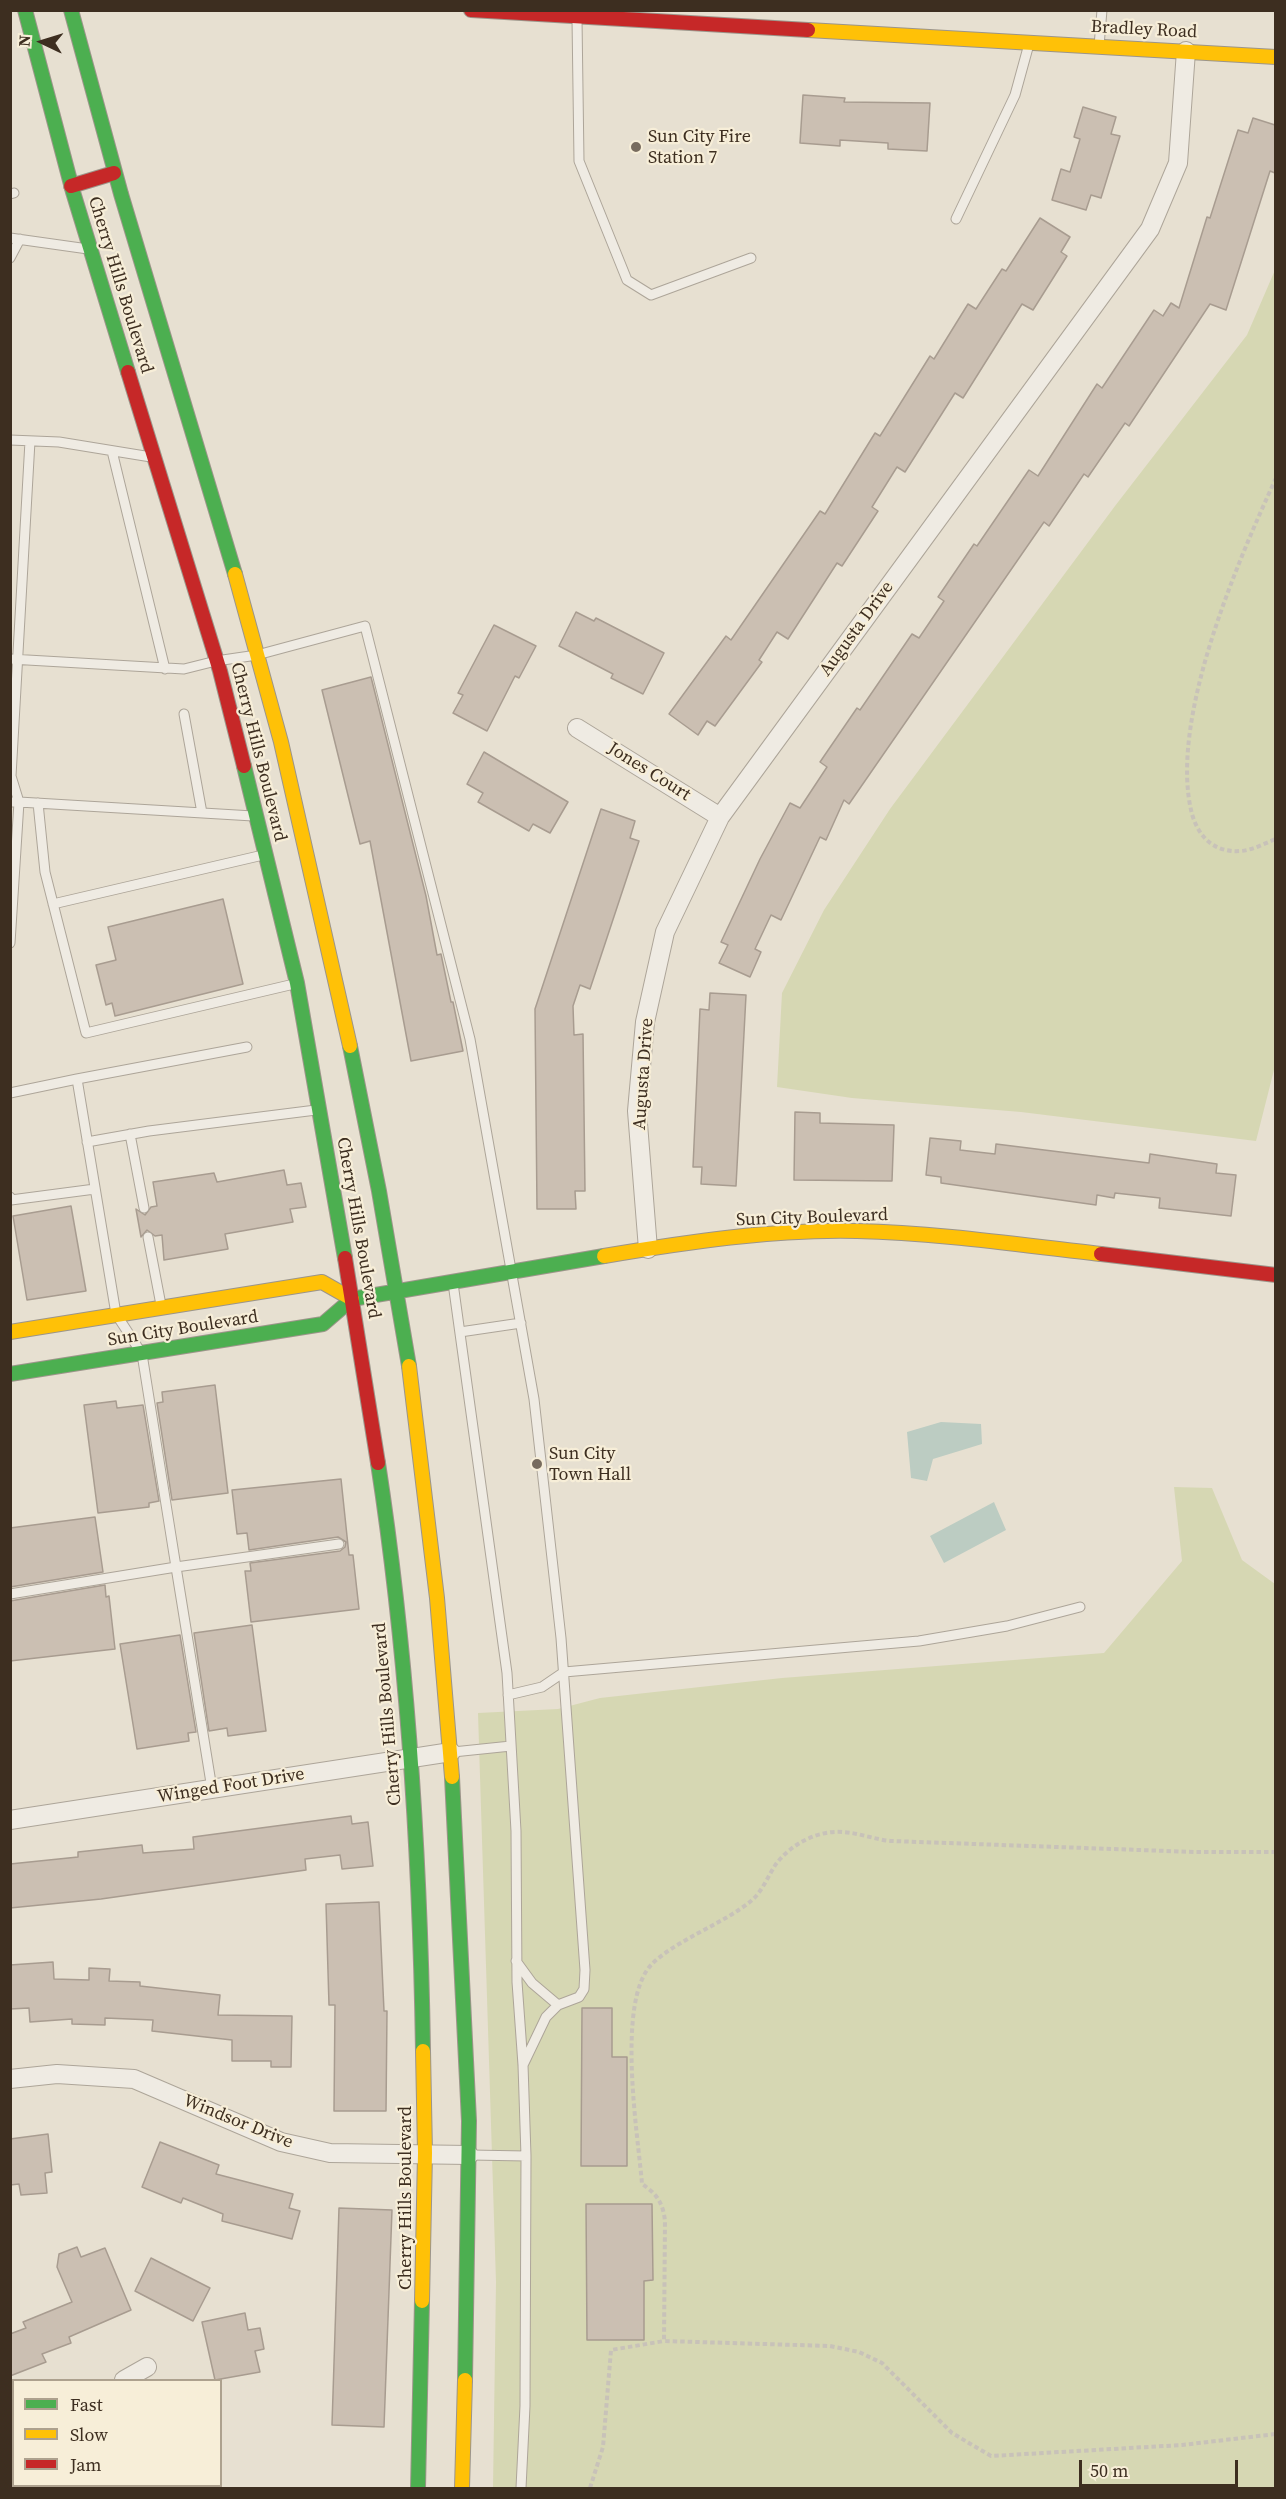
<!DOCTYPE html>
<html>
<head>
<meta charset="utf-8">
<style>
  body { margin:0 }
  #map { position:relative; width:1286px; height:2499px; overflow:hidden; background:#e7e0d1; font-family:"Source Serif 4",serif }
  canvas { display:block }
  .frame { position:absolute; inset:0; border:12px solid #3d2e20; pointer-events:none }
  .legend { position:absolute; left:12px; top:2379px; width:210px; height:108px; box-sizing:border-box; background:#f7eed8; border:2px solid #ada18e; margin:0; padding:8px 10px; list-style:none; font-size:18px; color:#3d2e20 }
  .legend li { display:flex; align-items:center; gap:12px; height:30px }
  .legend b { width:30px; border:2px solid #ada18e }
  .north { position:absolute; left:12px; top:12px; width:60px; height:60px; -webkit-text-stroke:4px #f7eed8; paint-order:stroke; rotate:274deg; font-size:16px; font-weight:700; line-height:24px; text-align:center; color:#3d2e20 }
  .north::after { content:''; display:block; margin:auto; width:21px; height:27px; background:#3d2e20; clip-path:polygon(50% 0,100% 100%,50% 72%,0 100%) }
  .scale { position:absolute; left:1079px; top:2460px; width:159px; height:27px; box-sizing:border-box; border:3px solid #3d2e20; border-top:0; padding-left:8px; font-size:18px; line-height:21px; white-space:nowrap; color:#3d2e20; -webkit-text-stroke:4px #f7eed8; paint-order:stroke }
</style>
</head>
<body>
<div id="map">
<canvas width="1286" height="2499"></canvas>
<div class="frame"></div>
<ul class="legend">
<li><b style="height:8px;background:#4caf50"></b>Fast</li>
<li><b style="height:8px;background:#ffc107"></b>Slow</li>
<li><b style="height:8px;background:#c62828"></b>Jam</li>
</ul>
<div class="north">N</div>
<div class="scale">50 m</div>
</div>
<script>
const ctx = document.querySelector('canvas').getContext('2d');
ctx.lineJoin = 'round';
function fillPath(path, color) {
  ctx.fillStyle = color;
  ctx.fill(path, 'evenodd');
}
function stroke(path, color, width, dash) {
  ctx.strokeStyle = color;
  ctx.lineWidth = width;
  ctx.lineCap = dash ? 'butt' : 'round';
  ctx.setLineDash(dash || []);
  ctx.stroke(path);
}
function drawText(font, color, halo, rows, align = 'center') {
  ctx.font = font + ' "Source Serif 4",serif';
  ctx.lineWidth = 4.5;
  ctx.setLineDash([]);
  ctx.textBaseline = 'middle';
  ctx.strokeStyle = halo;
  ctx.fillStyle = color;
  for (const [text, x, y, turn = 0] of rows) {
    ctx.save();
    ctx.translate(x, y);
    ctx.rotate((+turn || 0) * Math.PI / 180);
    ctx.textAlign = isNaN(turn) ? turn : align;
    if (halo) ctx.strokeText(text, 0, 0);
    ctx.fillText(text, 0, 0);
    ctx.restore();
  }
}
fillPath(new Path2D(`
  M 1275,270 L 1276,1062 L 1256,1141 L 1021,1112 L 852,1098 L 777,1087 L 782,993 L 824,910 L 890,809 L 1115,506 L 1247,335 Z
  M 1174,1487 L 1212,1488 L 1242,1560 L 1275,1584 L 1275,2488 L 493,2488 L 496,2282 L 478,1713 L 558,1709 L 600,1698 L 782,1678 L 1104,1653 L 1182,1561 Z`), '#d6d7b3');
fillPath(new Path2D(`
  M 941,1422 L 981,1424 L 982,1444 L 933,1459 L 927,1481 L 911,1478 L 907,1432 Z
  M 994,1502 L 1006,1530 L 944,1563 L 930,1536 Z`), '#bcccc2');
const building = new Path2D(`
  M 803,95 L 845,98 L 844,102 L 930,103 L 927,151 L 888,149 L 888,143 L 840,140 L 840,146 L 800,143 Z
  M 1083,107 L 1116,117 L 1111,134 L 1120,136 L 1101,198 L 1091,195 L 1086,210 L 1052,200 L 1061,169 L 1070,172 L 1080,139 L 1074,137 Z
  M 1253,118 L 1275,125 L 1275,173 L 1270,171 L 1226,310 L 1210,304 L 1129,426 L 1125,423 L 1088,477 L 1084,474 L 1049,526 L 1044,522 L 849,804 L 844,800 L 826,840 L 820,837 L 781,920 L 771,915 L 755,949 L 761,952 L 750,977 L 719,963 L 728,945 L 721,942 L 760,859 L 790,803 L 800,808 L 827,767 L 820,762 L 857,708 L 860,710 L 912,634 L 919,638 L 944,601 L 938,597 L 974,544 L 977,546 L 1029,470 L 1038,476 L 1097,384 L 1102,388 L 1154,310 L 1163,316 L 1171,303 L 1179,308 L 1207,217 L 1210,218 L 1238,130 L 1248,133 Z
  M 1040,218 L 1070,237 L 1061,252 L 1067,256 L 1033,310 L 1022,304 L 963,398 L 955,393 L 905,472 L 897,467 L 872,507 L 878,511 L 842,566 L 837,563 L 788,639 L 777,632 L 759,660 L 762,662 L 715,726 L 707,721 L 698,735 L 669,714 L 726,636 L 731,640 L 820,511 L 825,514 L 875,433 L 880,436 L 930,356 L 934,359 L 968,304 L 976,309 L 1002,269 L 1006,271 Z
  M 576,612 L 594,621 L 596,618 L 664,653 L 643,694 L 611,678 L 613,674 L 559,646 Z
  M 494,625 L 536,646 L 519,678 L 515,676 L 487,731 L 453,713 L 463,695 L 458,693 Z
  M 371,677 L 426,896 L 437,955 L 441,954 L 451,1002 L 453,1002 L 463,1051 L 411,1061 L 370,841 L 360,844 L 322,690 Z
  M 484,752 L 568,802 L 550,833 L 533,824 L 529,831 L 478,802 L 483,793 L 467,784 Z
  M 601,809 L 635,821 L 630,838 L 639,841 L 590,989 L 580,985 L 573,1006 L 574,1035 L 583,1034 L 585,1191 L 575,1191 L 576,1209 L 537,1209 L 535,1009 Z
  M 223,899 L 243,984 L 115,1016 L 112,1003 L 106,1005 L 96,965 L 116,960 L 108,927 Z
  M 710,993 L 746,995 L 736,1186 L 701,1184 L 702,1167 L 693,1167 L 700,1009 L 709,1010 Z
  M 795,1112 L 820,1113 L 820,1123 L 894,1125 L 892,1181 L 794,1180 Z
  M 930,1138 L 961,1141 L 960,1150 L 995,1154 L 996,1144 L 1149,1163 L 1150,1154 L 1217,1164 L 1216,1173 L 1236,1175 L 1231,1216 L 1159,1208 L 1160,1198 L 1115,1193 L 1114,1198 L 1097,1195 L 1096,1205 L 941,1183 L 941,1177 L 926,1175 Z
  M 284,1170 L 287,1185 L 301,1183 L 306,1207 L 290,1209 L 293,1222 L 225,1234 L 228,1249 L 164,1260 L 162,1235 L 155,1236 L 147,1230 L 141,1237 L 136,1209 L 145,1215 L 151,1207 L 157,1206 L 153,1182 L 214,1173 L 217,1182 Z
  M 71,1206 L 86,1291 L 27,1300 L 13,1216 Z
  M 215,1385 L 228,1493 L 172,1500 L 157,1403 L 163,1402 L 162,1392 Z
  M 116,1401 L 117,1408 L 143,1405 L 159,1501 L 149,1503 L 149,1507 L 98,1513 L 84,1405 Z
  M 341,1479 L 349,1555 L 353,1555 L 359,1609 L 251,1622 L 245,1571 L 251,1571 L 250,1563 L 340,1551 L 345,1547 L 346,1542 L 338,1537 L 249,1550 L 247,1533 L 237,1534 L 232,1490 Z
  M 95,1517 L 103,1572 L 10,1587 L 10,1528 Z
  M 105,1585 L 106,1597 L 109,1596 L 115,1649 L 10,1661 L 10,1601 Z
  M 252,1625 L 266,1731 L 228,1736 L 227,1728 L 209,1731 L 194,1633 Z
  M 180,1635 L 196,1732 L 188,1733 L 189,1741 L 137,1749 L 120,1644 Z
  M 351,1816 L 352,1824 L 368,1822 L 373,1866 L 342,1869 L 340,1855 L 305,1859 L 306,1870 L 101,1899 L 10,1908 L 10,1864 L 78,1857 L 78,1852 L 142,1845 L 143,1853 L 194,1849 L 193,1837 Z
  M 379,1902 L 384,2011 L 387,2011 L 386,2111 L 334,2111 L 335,2005 L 329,2005 L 326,1904 Z
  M 53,1962 L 54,1979 L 89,1980 L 89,1968 L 110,1969 L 109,1981 L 140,1982 L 140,1986 L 220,1995 L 218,2015 L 292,2016 L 291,2067 L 271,2067 L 271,2061 L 232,2061 L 232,2040 L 152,2031 L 153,2020 L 105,2018 L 105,2025 L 72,2024 L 72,2019 L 30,2022 L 29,2008 L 10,2009 L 10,1965 Z
  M 582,2008 L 612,2008 L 612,2057 L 627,2057 L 627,2166 L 581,2166 Z
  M 48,2134 L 52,2172 L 45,2173 L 47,2193 L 21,2195 L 19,2184 L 10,2185 L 10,2139 Z
  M 160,2142 L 219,2165 L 216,2174 L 293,2194 L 289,2208 L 300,2211 L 292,2239 L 222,2221 L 223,2214 L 183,2198 L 181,2203 L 142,2187 Z
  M 586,2204 L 652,2204 L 653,2280 L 644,2281 L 644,2340 L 587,2340 Z
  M 339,2208 L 392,2210 L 384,2427 L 332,2425 Z
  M 77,2247 L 81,2257 L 105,2248 L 131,2310 L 69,2337 L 71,2343 L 42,2354 L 46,2362 L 10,2376 L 10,2334 L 26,2328 L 23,2322 L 72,2302 L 57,2267 L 59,2254 Z
  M 151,2258 L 210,2288 L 193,2321 L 135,2291 Z
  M 245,2313 L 248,2330 L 260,2328 L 264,2349 L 255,2351 L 260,2372 L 215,2380 L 202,2322 Z`);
fillPath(building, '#cbbfb2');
stroke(building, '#a89c90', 1.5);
const lane = new Path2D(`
  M 577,19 L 579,161 L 627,280 L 651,295 L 751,258
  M 1099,46 L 1102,10
  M 10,194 L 14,193
  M 956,219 L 1015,95 L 1029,44
  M 10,238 L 88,249
  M 10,258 L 20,239
  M 10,440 L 59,442 L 151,457
  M 112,451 L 165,669
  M 10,659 L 184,669 L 216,661 L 257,655 L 365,626 L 470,1039 L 534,1399 L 561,1638 L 585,1970 L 584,1989 L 579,1997 L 558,2005 L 546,2017 L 523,2065
  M 184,714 L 202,813
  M 10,802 L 19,802 L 11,776 L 30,441
  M 38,803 L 45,872 L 86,1033 L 294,984
  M 53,904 L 263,855
  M 10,943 L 19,802 L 253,816
  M 247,1047 L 77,1079 L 116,1314 L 142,1354 L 176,1567 L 339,1544
  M 10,1093 L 77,1079
  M 130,1134 L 144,1208
  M 87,1142 L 149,1131 L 316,1110
  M 10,1197 L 11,1200 L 95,1189
  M 148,1237 L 161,1305
  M 453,1283 L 507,1673 L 516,1831 L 517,1982 L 523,2065 L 526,2156 L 525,2406 L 521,2488
  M 460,1332 L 521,1323
  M 10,1594 L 176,1567 L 212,1789
  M 508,1695 L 542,1687 L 564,1672 L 919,1641 L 1007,1626 L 1080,1607
  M 453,1752 L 511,1746
  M 516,1961 L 532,1983 L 558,2005
  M 471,2155 L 526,2156`);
const street = new Path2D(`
  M 577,728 L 720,817
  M 648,1249 L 637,1111 L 645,1022 L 665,932 L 720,817 L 1150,229 L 1178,163 L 1186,51
  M 10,1820 L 451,1752
  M 10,2079 L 57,2074 L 134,2079 L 281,2142 L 330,2153 L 469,2155
  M 124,2380 L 147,2367
  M 10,2454 L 14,2452`);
const fast = new Path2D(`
  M 25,10 L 73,192 L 128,372
  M 71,10 L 121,194 L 235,574
  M 244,766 L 297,983 L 345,1258
  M 350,1046 L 379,1191 L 409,1366
  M 10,1374 L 323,1324 L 352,1299 L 604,1256
  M 378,1463 C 408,1658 420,1854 423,2051
  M 452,1777 L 469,2121 L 465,2380
  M 418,2488 L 422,2301`);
const slow = new Path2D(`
  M 808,30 L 1276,57
  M 235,574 L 281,742 L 350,1046
  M 604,1256 C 687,1242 773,1229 857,1231 C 939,1233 1020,1245 1101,1254
  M 10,1332 L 322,1282 L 352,1299
  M 409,1366 L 437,1598 L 452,1777
  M 422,2301 L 425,2153 L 423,2051
  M 462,2488 L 465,2380`);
const jam = new Path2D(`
  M 471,10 L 808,30
  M 71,186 L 114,173
  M 128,372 L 220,671 L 244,766
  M 1101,1254 L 1276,1275
  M 345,1258 L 378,1463`);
stroke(lane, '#ada599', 11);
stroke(street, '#ada599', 20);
stroke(fast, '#9c958a', 16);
stroke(slow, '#9c958a', 16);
stroke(jam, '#9c958a', 16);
stroke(new Path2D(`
  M 1276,478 C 1237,563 1168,722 1192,814 C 1199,838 1215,853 1241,851 C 1253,850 1265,843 1276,839
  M 1276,1852 L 1195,1852 L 892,1841 C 876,1840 860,1833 843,1832 C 818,1830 791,1844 776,1864 C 768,1876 762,1892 751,1901 C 723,1924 674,1941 651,1965 C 616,2003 638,2135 642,2184 C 657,2194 663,2203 665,2221 L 664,2341 L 830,2346 L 859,2352 L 882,2363 L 952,2433 L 991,2456 L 1182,2445 L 1276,2434
  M 590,2488 L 603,2447 L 611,2350 L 664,2341`), '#c8c2b9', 4, [4.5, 3]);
stroke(lane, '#efebe3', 9);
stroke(street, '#efebe3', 18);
stroke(fast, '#4caf50', 14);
stroke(slow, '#ffc107', 14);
stroke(jam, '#c62828', 14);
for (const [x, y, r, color] of [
  [636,147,6,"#786c5e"],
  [537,1464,6,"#786c5e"]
]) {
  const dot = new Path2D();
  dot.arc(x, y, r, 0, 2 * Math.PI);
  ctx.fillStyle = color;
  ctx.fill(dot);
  stroke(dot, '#f7eed8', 2);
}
drawText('18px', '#3d2e20', '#f7eed8', [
  ["Bradley Road",1144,30,3],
  ["Cherry Hills Boulevard",120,285,73],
  ["Augusta Drive",857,629,-54],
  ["Cherry Hills Boulevard",258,752,76],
  ["Jones Court",649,772,32],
  ["Augusta Drive",644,1074,-86],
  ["Sun City Boulevard",812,1218,-2],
  ["Cherry Hills Boulevard",358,1228,80],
  ["Sun City Boulevard",183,1329,-9],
  ["Cherry Hills Boulevard",388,1714,-95],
  ["Winged Foot Drive",231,1786,-9],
  ["Windsor Drive",238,2122,22],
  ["Cherry Hills Boulevard",406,2198,-90]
]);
drawText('18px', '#3d2e20', '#f7eed8', [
  ["Sun City Fire",648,137],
  ["Station 7",648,158],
  ["Sun City",549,1454],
  ["Town Hall",549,1475]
], 'left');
</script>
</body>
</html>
